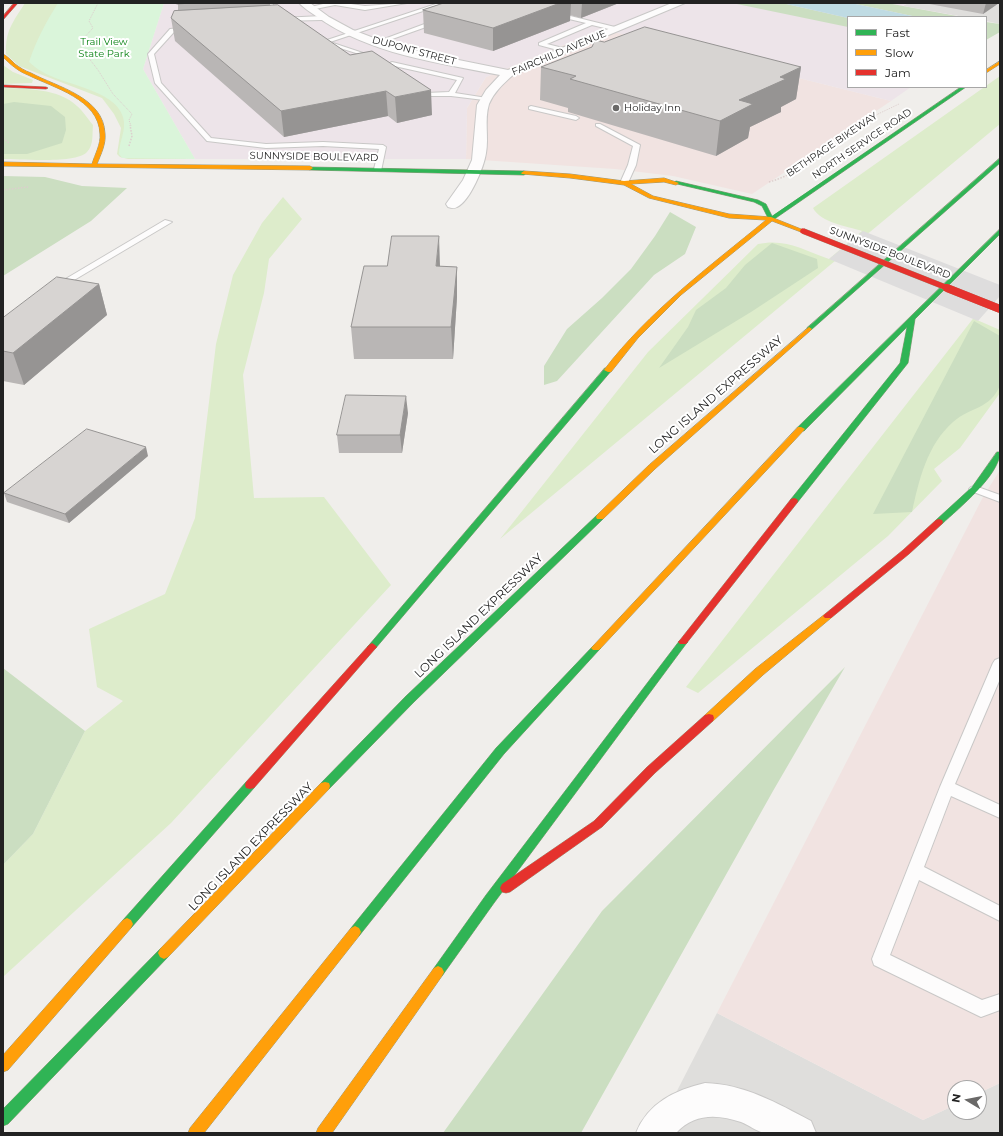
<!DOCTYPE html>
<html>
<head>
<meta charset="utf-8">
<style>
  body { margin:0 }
  #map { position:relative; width:1003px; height:1136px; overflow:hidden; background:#f0eeeb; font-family:Montserrat,sans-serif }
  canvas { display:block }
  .frame { position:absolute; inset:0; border:4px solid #222; pointer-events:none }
  .legend { position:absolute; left:847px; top:16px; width:140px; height:72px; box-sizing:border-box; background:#fff; border:1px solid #a7a7a7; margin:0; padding:5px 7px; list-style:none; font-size:12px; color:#222 }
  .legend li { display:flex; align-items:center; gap:8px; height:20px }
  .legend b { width:20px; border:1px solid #a7a7a7 }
  .north { position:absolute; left:947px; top:1080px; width:40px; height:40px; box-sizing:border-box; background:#fff; border:1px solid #a7a7a7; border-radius:50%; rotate:280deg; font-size:11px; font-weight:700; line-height:16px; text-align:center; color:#222 }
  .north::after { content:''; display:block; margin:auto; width:14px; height:18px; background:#6a6968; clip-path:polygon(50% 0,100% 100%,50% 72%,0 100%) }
</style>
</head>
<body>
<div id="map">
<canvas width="1003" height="1136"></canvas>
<div class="frame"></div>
<ul class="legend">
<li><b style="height:5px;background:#30b455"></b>Fast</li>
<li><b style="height:5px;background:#ff9f0a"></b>Slow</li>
<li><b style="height:5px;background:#e5322d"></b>Jam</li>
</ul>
<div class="north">N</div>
</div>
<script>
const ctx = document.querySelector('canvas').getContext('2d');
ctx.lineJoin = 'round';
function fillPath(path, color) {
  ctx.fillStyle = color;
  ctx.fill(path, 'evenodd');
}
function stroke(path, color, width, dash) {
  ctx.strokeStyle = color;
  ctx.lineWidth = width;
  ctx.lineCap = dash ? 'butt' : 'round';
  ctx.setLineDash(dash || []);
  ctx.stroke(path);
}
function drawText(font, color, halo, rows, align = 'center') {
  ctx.font = font + ' Montserrat,sans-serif';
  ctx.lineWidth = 4;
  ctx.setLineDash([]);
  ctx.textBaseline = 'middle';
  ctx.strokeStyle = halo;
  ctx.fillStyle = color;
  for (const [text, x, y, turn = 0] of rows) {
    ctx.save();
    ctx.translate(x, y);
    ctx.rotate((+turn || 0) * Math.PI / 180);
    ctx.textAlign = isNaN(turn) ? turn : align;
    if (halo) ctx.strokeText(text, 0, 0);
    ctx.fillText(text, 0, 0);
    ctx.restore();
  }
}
fillPath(new Path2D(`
  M 908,3 L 1000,3 L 1000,24 L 986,21 L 986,17 L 964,17 L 903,6 Z
  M 717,1013 L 923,1120 L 955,1105 L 955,1112 L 979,1112 L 979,1093 L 1000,1083 L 1000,1133 L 653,1133 L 661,1122 Z`), '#dfdedc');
fillPath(new Path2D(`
  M 602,29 L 891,101 L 752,194 L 673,176 L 615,169 L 466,159 L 467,108 L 486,77 Z
  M 1000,470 L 1000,1083 L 979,1093 L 979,1088 L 955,1088 L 955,1105 L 923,1120 L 717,1013 L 983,497 Z`), '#f1e3e1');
fillPath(new Path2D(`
  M 164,3 L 908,3 L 903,6 L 964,17 L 848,17 L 848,87 L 911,87 L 891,101 L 602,29 L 486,77 L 467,108 L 466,159 L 195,159 L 143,69 Z`), '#ede4e9');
fillPath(new Path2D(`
  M 25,3 L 64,3 L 91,84 L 124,110 L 166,154 L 189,159 L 128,159 L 120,157 L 117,154 L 121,128 L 114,114 L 102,98 L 19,66 L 6,54 C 5,31 13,22 25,3 Z
  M 3,65 L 13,72 L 33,80 L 32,83 L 3,84 Z
  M 1000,76 L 1000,124 L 500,539 L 648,352 L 758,244 C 785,238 804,250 829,259 L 862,231 C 847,226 821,223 813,208 Z
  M 3,88 C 27,89 58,88 77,106 C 83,111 88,119 93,125 C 92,134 94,145 87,152 C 76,164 20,159 3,159 Z
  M 283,197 L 302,219 L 269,259 L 264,293 L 243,375 L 254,498 L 324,497 L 391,585 L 171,823 L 3,977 L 3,865 L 33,834 L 85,731 L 123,701 L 97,687 L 89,629 L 165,594 L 195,518 L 216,344 L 233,275 L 262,223 Z
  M 1000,284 L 1000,295 L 977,320 L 1000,330 L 1000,393 L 960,448 L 934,469 L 942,481 L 888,536 L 698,693 L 686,687 Z`), '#ddeccb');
fillPath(new Path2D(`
  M 732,3 L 782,3 L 848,18 L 848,27 Z
  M 851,3 L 887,3 L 962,17 L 917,17 Z
  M 986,22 L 1000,24 L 1000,32 L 986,40 Z
  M 14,102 L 51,106 L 65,117 L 66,130 L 62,143 L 27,154 L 3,154 L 3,104 Z
  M 3,176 L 45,177 L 82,186 L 127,188 L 91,221 L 3,276 Z
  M 670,212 L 696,227 L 685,254 L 654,275 L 557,381 L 544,385 L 544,366 L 567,329 L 602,298 L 631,269 L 655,236 Z
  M 772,243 L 817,259 L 818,268 L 751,312 L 659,368 L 688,327 L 696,310 L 726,288 L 745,265 Z
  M 974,321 L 1000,336 C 1000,347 1003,375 1000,385 C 991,409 970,407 953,422 C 927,445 919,480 912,512 L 873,514 Z
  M 845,667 L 773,791 L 581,1133 L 443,1133 L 602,911 Z
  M 3,668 L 85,731 L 33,834 L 3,865 Z`), '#cbdec1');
fillPath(new Path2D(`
  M 58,3 L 164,3 L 143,69 L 195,159 L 122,158 L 119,154 C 119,141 127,130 123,117 C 115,89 62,85 41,71 C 37,69 33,65 29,62 C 36,41 46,22 58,3 Z`), '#daf5da');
fillPath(new Path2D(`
  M 782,3 L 851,3 L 917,17 L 848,18 Z`), '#bfdbe3');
fillPath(new Path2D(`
  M 863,231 L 1000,285 L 1000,296 L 978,321 L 829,259 Z`), '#dedddd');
const lane = new Path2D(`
  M 266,3 L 272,3 L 281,18 L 322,16 L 325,18 L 322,20 L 277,21 Z
  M 327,3 L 344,3 L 365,6 L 407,3 L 365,10 L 335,5 L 310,10 L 307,8 Z
  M 439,3 L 447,3 L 330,42 L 375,57 L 375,59 L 321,42 Z
  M 554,12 L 619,28 L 620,29 L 617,31 L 592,25 L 547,44 L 567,49 L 565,52 L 539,45 L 539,43 L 586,23 L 552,15 Z
  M 438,19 L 440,22 L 381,43 L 376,42 Z
  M 189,27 L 191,30 L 174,32 L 154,54 L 161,83 L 211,138 L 266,144 L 323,142 L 383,145 L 386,147 L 381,171 L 374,169 L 379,149 L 323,146 L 266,148 L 207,141 L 155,83 L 148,54 L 170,29 Z
  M 392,62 L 463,78 L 455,93 L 487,98 L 484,100 L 451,96 L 422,96 L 416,90 L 416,88 L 420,88 L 426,93 L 449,92 L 457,80 L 390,65 L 390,63 Z
  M 531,106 L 576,116 L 579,118 L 576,120 L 529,109 L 529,107 Z
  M 596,124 L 600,124 L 640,145 L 636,165 L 627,185 L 620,183 L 628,165 L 633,146 L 596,126 Z
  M 165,220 L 172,222 L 59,289 L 53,289 L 52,287 Z
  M 975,486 L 1000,495 L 1000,502 L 971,491 L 969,489 L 971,487 Z
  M 1000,658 L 1000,679 L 955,784 L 1000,805 L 1000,818 L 951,796 L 924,867 L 1000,906 L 1000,921 L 919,880 L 890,955 L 982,1000 L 1000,994 L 1000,1010 L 981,1017 L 874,965 L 872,959 L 940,787 L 993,663 L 995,660 Z`);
const street = new Path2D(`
  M 299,3 L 310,3 L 329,17 L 353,30 L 379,40 L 429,54 L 508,70 L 672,3 L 685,3 L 513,75 C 503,84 494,92 489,104 C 484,120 489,137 486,153 C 484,167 470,201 457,207 C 454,209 451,208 448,207 L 446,204 L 463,180 L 472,160 L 477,105 L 486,90 L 500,75 C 439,63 368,54 316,16 C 310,12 304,8 299,3 Z
  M 705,1083 C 744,1084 777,1103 811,1121 L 816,1133 C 803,1133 776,1136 764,1133 C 756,1131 749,1125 741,1122 C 718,1114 694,1113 676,1133 L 636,1133 C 648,1103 675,1090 705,1083 Z`);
const fast = new Path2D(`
  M 961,87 L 966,87 L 773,220 L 769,220 L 762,206 L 754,202 L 673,183 L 676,181 L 758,200 L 766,204 L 772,216 Z
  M 1000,158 L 1000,163 L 811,330 L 807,330 L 807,328 Z
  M 308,167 L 524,171 L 527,173 L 524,175 L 310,170 L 308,169 Z
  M 1000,229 L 1000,234 L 915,319 L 908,363 L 797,503 L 791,503 L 790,501 L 791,499 L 900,363 L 907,327 L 804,431 L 798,431 L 797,429 L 798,427 Z
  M 605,368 L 608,368 L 612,370 L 375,649 L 369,649 L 367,647 L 369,645 Z
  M 997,452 L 1000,452 C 1000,475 959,508 942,524 L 936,524 L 935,522 L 936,520 L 972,487 Z
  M 600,514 L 603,515 L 604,517 L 603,519 L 414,702 L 329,789 L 325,790 L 321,789 L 320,786 L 321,783 L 406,696 L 597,515 Z
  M 683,639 L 686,640 L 688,642 L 686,644 L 494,903 L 442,976 L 438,978 L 434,976 L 432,972 L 434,968 L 486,895 L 680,640 Z
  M 596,644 L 599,646 L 601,648 L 599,650 L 504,754 L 359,936 L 355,938 L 351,936 L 349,932 L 351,928 L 496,748 L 593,646 Z
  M 250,781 L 254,782 L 255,785 L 254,788 L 131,928 L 127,930 L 123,928 L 121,924 L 123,920 L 246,782 Z
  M 164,947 L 168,949 L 170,953 L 168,957 L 8,1124 L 3,1126 L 3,1109 L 160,949 Z`);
const slow = new Path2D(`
  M 3,54 C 7,56 11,60 15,64 C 19,67 25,71 31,73 C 57,87 104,97 105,134 C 106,144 101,154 97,164 L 310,166 L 313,168 L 310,170 L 3,166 L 3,162 L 92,164 C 95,154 101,144 100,134 C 99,99 54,88 28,75 C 18,71 11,65 3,57 Z
  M 1000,61 L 1000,64 L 986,73 L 986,70 Z
  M 524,171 L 570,174 L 624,181 L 664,178 L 679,183 L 676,185 L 664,182 L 631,184 L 653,196 L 729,214 L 771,217 L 806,231 L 801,232 L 772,221 L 681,295 L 638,338 L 611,372 L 608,372 L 604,370 C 649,311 709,267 766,220 L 729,218 L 649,198 L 624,185 L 570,178 L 522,174 L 521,173 Z
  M 809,327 L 812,329 L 811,330 L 655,469 L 603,519 L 597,519 L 596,517 L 597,515 L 649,465 Z
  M 798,427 L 801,427 L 805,429 L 599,650 L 593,650 L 591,648 L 593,646 Z
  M 828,613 L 831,614 L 833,616 L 831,618 L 763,675 L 713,721 L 709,722 L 705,721 L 704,718 L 705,715 L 755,669 L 825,614 Z
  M 325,782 L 329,783 L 330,786 L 329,789 L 168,957 L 164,959 L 160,957 L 158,953 L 160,949 L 321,783 Z
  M 127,918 L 131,920 L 133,924 L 131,928 L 8,1070 L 3,1072 L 3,1055 L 123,920 Z
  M 355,926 L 359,928 L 361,932 L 359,936 L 204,1133 L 188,1133 L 190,1128 L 351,928 Z
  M 438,966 L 442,968 L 444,972 L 442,976 L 332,1133 L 316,1133 L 318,1128 L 434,968 Z`);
const jam = new Path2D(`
  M 14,3 L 18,3 L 3,20 L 3,16 Z
  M 3,85 L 46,87 L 48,88 L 46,89 L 3,87 Z
  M 794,498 L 797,499 L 798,501 L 797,503 L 686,644 L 680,644 L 678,642 L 680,640 L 791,499 Z
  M 939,519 L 942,520 L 943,522 L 942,524 L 909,554 L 831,618 L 825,618 L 823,616 L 825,614 L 903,550 L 936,520 Z
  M 372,643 L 375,645 L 377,647 L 375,649 L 254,788 L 250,789 L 246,788 L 245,785 L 246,782 L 369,645 Z
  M 709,714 L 713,715 L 714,718 L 713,721 L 655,773 L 602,827 L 510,892 L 506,893 L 502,892 L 500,888 L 502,884 L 594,821 L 647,767 L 705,715 Z`);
stroke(lane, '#c9c8c7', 2);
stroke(street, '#c9c8c7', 2);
stroke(fast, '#999a82', 1);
stroke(slow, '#999a82', 1);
stroke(jam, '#999a82', 1);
stroke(new Path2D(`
  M 98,3 L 89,21 L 93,28 L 82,40 L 81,48 L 98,70 L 113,94 L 132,114 L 129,120 L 131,126
  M 860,126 L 878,114 L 899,104`), '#dccecd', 1, [1, 1]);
stroke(new Path2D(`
  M 3,138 L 9,143
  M 129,146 L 132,136 L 130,125
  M 769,182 C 804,172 832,146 861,125
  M 3,190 L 28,187`), '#dccecd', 1.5, [1.5, 1.5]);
fillPath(lane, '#fdfcfc');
fillPath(street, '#fdfcfc');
fillPath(fast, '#30b455');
fillPath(slow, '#ff9f0a');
fillPath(jam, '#e5322d');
const jamBridgeFar1 = new Path2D(`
  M 803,231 L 950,289`);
const jamBridge = new Path2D(`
  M 947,288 L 1000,309`);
stroke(jamBridgeFar1, '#999a82', 6, []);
stroke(jamBridge, '#999a82', 8, []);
stroke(jamBridgeFar1, '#e5322d', 5.5);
stroke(jamBridge, '#e5322d', 8);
fillPath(new Path2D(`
  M 178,3 L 270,3 L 270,5 L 432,115 L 397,123 L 388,116 L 284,137 L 175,41 L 171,18 L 178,11 Z
  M 355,3 L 381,3 L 369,4 Z
  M 444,3 L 619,3 L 581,18 L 570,15 L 570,21 L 493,51 L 424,33 L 423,10 Z
  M 924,3 L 999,3 L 983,14 Z
  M 604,42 L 801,67 L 796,99 L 781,107 L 781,112 L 750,127 L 748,138 L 716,156 L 568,112 L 568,108 L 540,100 L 541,67 Z
  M 440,266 L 457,267 L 457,297 L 453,359 L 354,359 L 351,327 Z
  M 99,284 L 107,315 L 24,385 L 3,381 L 3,318 Z
  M 408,413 L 402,453 L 339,453 L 337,435 Z
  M 148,456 L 69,523 L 7,502 L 4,493 Z`), '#b9b6b5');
fillPath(new Path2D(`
  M 369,3 L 381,3 L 369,4 Z
  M 560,3 L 571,3 L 570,21 L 493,51 L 493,28 Z
  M 582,3 L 619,3 L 581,18 Z
  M 986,3 L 999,3 L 983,14 Z
  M 801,67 L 796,99 L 781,107 L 781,112 L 750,127 L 748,138 L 716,156 L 720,121 L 739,100 L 780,77 Z
  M 431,90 L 432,115 L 397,123 L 395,97 Z
  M 386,91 L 388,116 L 284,137 L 281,111 Z
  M 439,236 L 440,266 L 437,297 L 436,266 Z
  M 457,267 L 457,297 L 453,359 L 451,327 Z
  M 99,284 L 107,315 L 24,385 L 13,353 Z
  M 406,396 L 408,413 L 402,453 L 400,435 Z
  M 146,447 L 148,456 L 69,523 L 65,514 Z`), '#969493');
const building = new Path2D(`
  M 178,3 L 192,3 L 177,4 Z
  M 444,3 L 560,3 L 493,28 L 423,10 Z
  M 278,5 L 350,55 L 372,51 L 431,90 L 395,97 L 386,91 L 281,111 L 171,18 L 174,11 Z
  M 645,27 L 801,67 L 780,77 L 786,79 L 739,100 L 753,104 L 720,121 L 570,79 L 576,76 L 541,67 L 592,47 L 595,40 L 604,42 Z
  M 392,236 L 439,236 L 436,266 L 457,267 L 451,327 L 351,327 L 364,266 L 387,266 Z
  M 57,277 L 99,284 L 13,353 L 3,351 L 3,318 Z
  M 346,395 L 406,396 L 400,435 L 337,435 Z
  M 87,429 L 146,447 L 65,514 L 4,493 Z`);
fillPath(building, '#d7d4d2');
stroke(building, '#969493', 1);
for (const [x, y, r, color] of [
  [616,108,4,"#6a6968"]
]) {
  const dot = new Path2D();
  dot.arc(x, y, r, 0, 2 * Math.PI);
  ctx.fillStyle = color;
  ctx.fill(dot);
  stroke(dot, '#fff', 1.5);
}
drawText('10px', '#0c8416', '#fff', [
  ["Trail View",104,42],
  ["State Park",104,54]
]);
drawText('10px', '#222', '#fff', [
  ["DUPONT STREET",414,51,15],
  ["FAIRCHILD AVENUE",559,53,-23],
  ["NORTH SERVICE ROAD",862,144,-34],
  ["BETHPAGE BIKEWAY",832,145,-34],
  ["SUNNYSIDE BOULEVARD",314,157,1],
  ["SUNNYSIDE BOULEVARD",890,253,21]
]);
drawText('10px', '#222', '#fff', [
  ["Holiday Inn",624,108]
], 'left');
drawText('12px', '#222', '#fff', [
  ["LONG ISLAND EXPRESSWAY",716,395,-41],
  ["LONG ISLAND EXPRESSWAY",479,616,-44],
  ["LONG ISLAND EXPRESSWAY",251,847,-46]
]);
</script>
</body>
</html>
